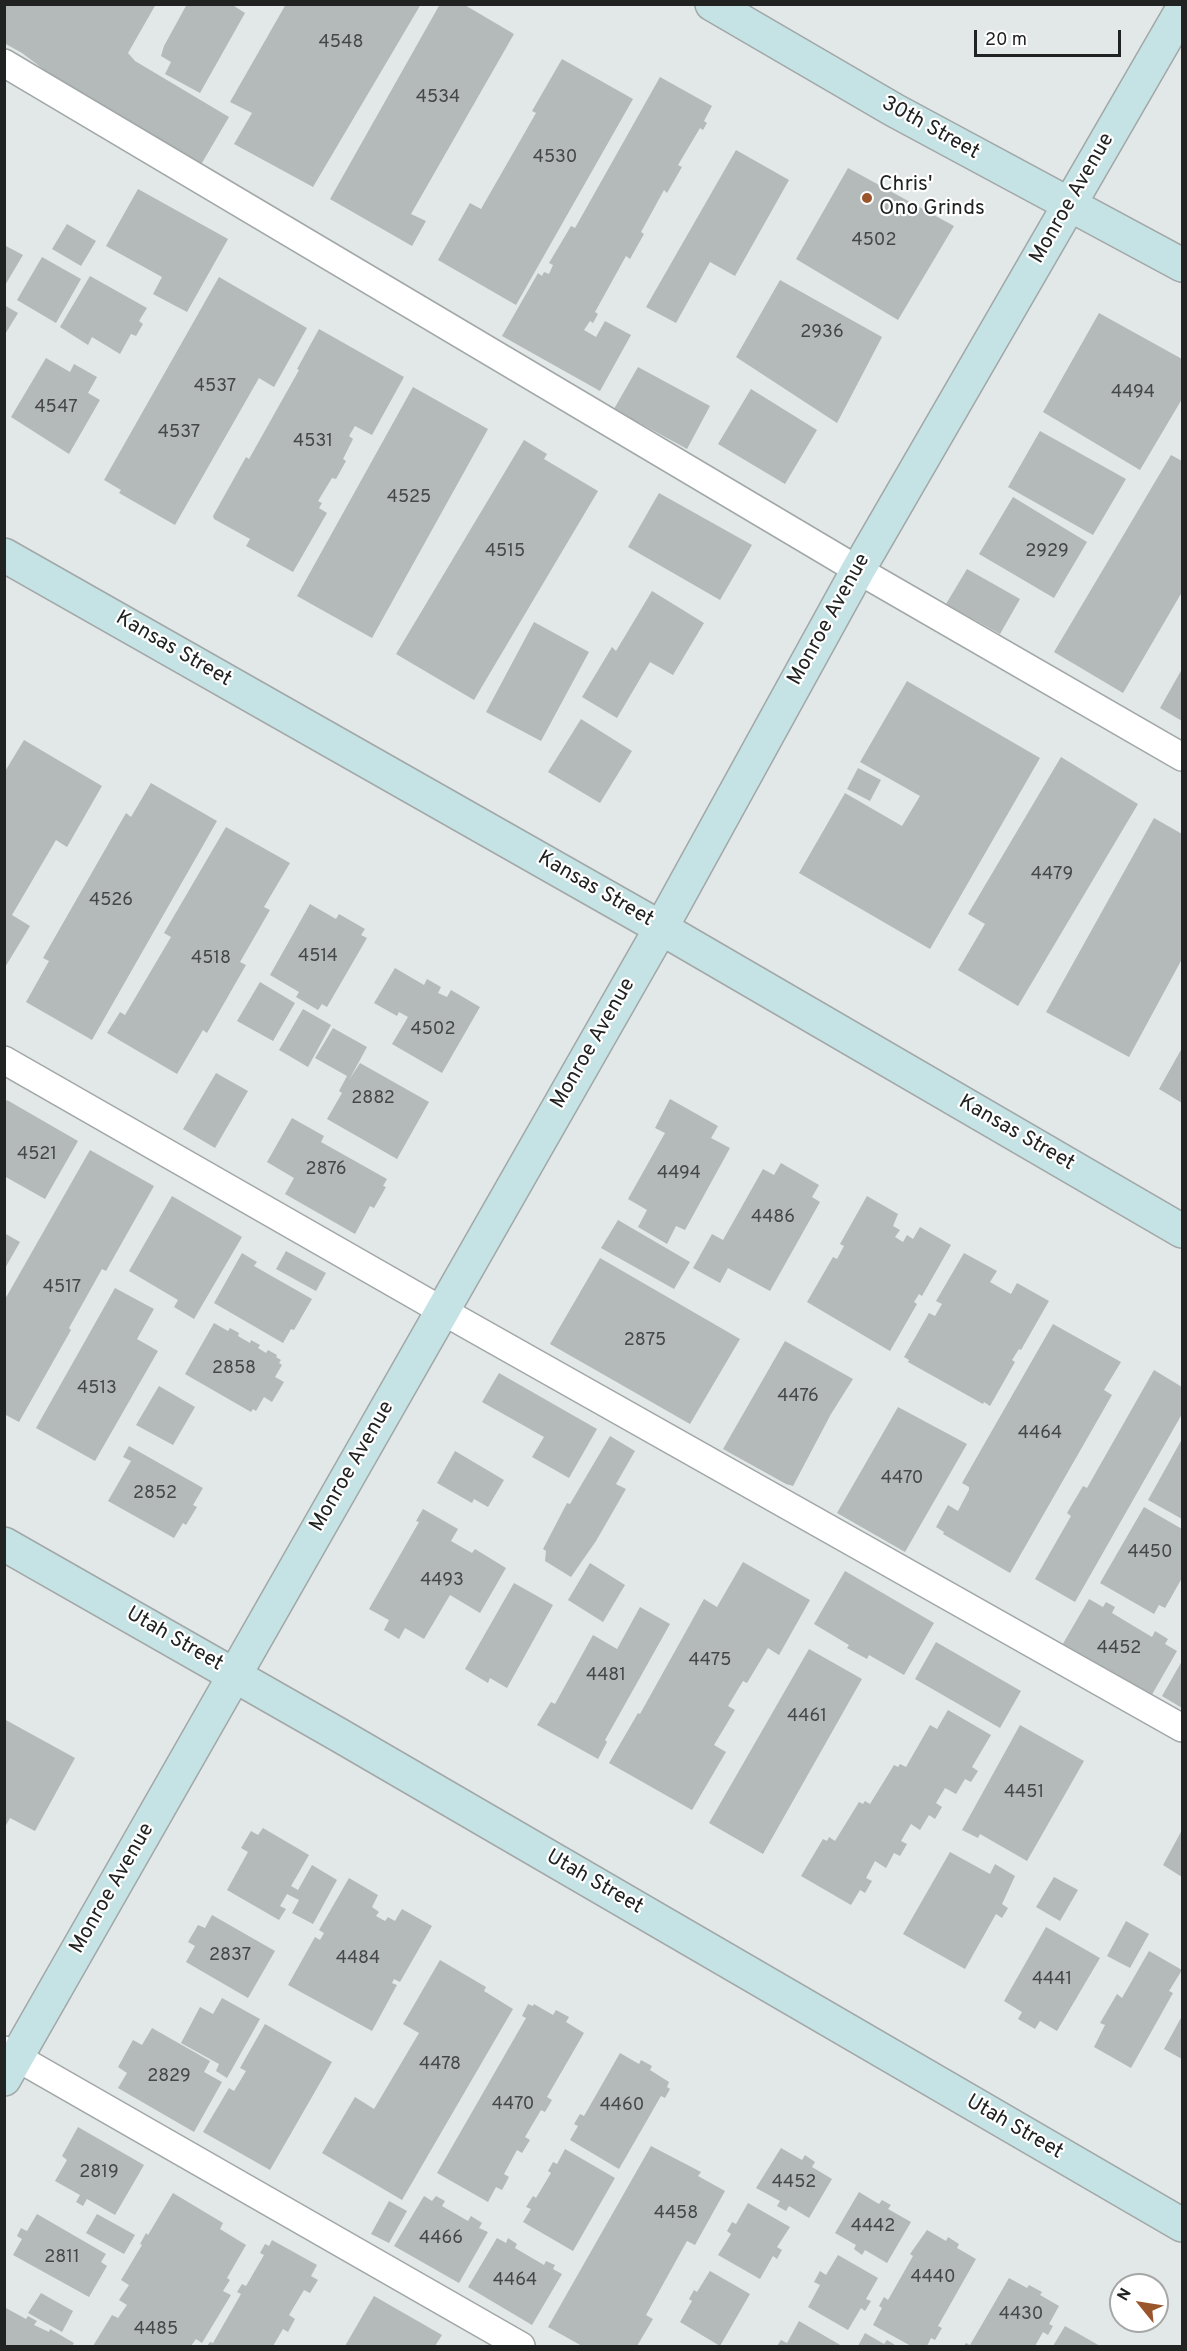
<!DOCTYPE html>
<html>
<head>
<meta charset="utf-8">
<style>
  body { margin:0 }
  #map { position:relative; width:1187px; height:2351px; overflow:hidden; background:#e2e7e7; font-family:Overpass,sans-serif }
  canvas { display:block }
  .frame { position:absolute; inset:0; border:6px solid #212222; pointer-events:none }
  .north { position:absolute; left:1109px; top:2273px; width:60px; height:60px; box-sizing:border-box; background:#fff; border:2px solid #a6a7a7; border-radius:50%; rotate:300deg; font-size:16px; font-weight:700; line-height:24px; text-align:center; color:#212222 }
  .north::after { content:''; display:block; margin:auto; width:21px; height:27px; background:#9b552b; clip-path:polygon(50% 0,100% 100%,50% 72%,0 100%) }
  .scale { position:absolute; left:974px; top:30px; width:147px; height:27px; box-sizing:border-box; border:3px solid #212222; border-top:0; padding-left:8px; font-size:18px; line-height:21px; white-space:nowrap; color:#212222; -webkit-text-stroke:4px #fff; paint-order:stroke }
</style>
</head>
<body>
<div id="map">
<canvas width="1187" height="2351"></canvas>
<div class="frame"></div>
<div class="north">N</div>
<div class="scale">20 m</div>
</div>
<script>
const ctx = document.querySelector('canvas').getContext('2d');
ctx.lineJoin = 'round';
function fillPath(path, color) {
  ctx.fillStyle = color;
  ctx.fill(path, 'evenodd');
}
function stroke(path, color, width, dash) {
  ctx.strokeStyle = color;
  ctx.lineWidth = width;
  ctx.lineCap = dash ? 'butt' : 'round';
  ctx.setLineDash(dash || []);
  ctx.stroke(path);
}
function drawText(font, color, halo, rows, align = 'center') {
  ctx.font = font + ' Overpass,sans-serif';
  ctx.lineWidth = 4.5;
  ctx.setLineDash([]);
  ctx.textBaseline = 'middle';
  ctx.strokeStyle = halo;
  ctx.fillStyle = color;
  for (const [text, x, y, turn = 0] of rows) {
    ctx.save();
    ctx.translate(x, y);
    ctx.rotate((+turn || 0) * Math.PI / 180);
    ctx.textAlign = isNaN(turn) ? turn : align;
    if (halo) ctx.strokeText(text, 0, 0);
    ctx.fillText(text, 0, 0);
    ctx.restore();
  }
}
fillPath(new Path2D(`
  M 4,4 L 156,4 L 128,53 L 135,61 L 229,117 L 199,168 L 104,115 L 22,53 L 4,43 Z
  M 187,4 L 231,4 L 245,13 L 200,93 L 165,74 L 171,62 L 161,56 L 164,46 Z
  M 286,4 L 421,4 L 313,187 L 234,144 L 252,113 L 230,102 Z
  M 440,4 L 463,4 L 514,34 L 411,214 L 426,221 L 412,246 L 330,199 Z
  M 562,59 L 633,99 L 516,305 L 438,260 L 470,203 L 481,209 L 536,113 L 532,111 Z
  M 660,77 L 712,106 L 704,121 L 707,123 L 703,130 L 700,128 L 678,165 L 682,167 L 667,193 L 664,190 L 641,232 L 644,234 L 630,259 L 626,256 L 595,312 L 598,314 L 593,323 L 590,321 L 584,330 L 596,337 L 605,321 L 631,335 L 600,391 L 502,336 L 538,273 L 542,276 L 544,272 L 549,274 L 553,265 L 549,263 L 571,226 L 575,228 Z
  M 736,150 L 789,180 L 735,276 L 710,262 L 676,323 L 646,307 Z
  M 848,168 L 954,226 L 898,320 L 796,259 Z
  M 138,189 L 228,239 L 187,312 L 153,294 L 162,277 L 106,246 Z
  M 67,224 L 96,241 L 81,266 L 52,249 Z
  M 4,245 L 23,255 L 4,287 Z
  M 42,257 L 81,279 L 56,323 L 17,300 Z
  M 90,276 L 147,308 L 139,321 L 143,324 L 136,336 L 131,334 L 120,354 L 92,337 L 88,345 L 60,327 Z
  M 219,277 L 307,328 L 274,387 L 259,378 L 175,525 L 119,493 L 121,490 L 104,480 Z
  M 780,280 L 882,337 L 837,423 L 736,357 Z
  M 4,305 L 18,313 L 4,336 Z
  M 1099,313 L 1182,359 L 1182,399 L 1140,470 L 1043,412 Z
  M 319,329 L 404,377 L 372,435 L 355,426 L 349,436 L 353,439 L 343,459 L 346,461 L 336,479 L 332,478 L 318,501 L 322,503 L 319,508 L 327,513 L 293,572 L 246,546 L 250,539 L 214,519 L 213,516 L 246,457 L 249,459 L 299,370 L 297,369 Z
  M 46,358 L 70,372 L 74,364 L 97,377 L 88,393 L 100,400 L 69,454 L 11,417 Z
  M 638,367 L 710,406 L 687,449 L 614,409 Z
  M 413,387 L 488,429 L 372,638 L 297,596 Z
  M 751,389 L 817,430 L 785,484 L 718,444 Z
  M 1040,431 L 1126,479 L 1093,535 L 1008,487 Z
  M 524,440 L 547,454 L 544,459 L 598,491 L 474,700 L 396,654 Z
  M 1171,455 L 1182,461 L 1182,592 L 1123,693 L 1054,652 Z
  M 659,493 L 752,545 L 720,600 L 628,547 Z
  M 1013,497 L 1087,542 L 1054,598 L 979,554 Z
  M 967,569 L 1020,599 L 1000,634 L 946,604 Z
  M 652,591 L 704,623 L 673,675 L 650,662 L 617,718 L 582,697 L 612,647 L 616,651 Z
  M 534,622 L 589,652 L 541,741 L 486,712 Z
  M 1182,669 L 1182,721 L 1160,708 Z
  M 907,681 L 1040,758 L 930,949 L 799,873 L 845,793 L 902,826 L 920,796 L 860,762 Z
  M 581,719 L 632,751 L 600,803 L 548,772 Z
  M 24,740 L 102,786 L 67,847 L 56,840 L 12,915 L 30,926 L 4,969 L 4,773 Z
  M 1061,757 L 1138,804 L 1018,1006 L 958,970 L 985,924 L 968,914 Z
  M 858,768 L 881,780 L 870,801 L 847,789 Z
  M 151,783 L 217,821 L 92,1040 L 26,1002 L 49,961 L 43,958 L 126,813 L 131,817 Z
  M 1154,818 L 1182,834 L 1182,959 L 1129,1057 L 1046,1012 Z
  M 226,827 L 290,863 L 264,907 L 270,910 L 240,962 L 246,965 L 207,1033 L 203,1030 L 177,1074 L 107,1033 L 120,1012 L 125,1015 L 171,937 L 164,933 Z
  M 310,904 L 336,919 L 339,914 L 365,929 L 361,935 L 367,938 L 327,1007 L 322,1004 L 318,1010 L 296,997 L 299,992 L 270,975 Z
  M 395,968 L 424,985 L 427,979 L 441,987 L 438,993 L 447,997 L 451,990 L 480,1007 L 442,1073 L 392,1044 L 408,1017 L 399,1012 L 397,1016 L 374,1003 Z
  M 260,982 L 295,1003 L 273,1041 L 237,1021 Z
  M 303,1009 L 331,1025 L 308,1067 L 279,1050 Z
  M 333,1028 L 367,1047 L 349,1080 L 360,1063 L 429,1102 L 397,1159 L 327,1119 L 342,1093 L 339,1091 L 347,1076 L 315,1058 Z
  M 1182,1048 L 1182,1103 L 1159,1089 Z
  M 216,1073 L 248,1091 L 215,1148 L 183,1129 Z
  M 670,1099 L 718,1126 L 711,1138 L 730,1148 L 685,1230 L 676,1226 L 667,1244 L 638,1227 L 647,1210 L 628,1199 L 665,1133 L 655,1128 Z
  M 7,1100 L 78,1141 L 45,1199 L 4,1176 L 4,1104 Z
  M 292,1118 L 324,1136 L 321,1142 L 387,1179 L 383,1186 L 386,1187 L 374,1208 L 370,1206 L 355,1234 L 285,1194 L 294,1178 L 267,1162 Z
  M 90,1150 L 154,1186 L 106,1271 L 102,1269 L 69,1328 L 71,1330 L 19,1422 L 4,1414 L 4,1301 Z
  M 781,1163 L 819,1185 L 812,1197 L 820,1202 L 770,1291 L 728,1268 L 720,1283 L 693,1268 L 712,1234 L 723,1240 L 763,1169 L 774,1175 Z
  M 172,1196 L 242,1237 L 194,1319 L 174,1307 L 178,1300 L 129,1271 Z
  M 867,1196 L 898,1214 L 893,1226 L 900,1230 L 895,1237 L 903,1242 L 907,1235 L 913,1239 L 920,1227 L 951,1245 L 922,1296 L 919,1294 L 914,1302 L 917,1304 L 890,1351 L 807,1302 L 833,1257 L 837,1259 L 844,1246 L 840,1244 Z
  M 618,1220 L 690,1262 L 674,1289 L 601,1248 Z
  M 4,1233 L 20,1242 L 4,1270 Z
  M 286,1251 L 326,1273 L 316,1291 L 276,1269 Z
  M 242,1253 L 257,1262 L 254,1266 L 312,1299 L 294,1330 L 291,1329 L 283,1343 L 214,1303 Z
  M 964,1253 L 997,1271 L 990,1282 L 1011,1294 L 1017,1283 L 1049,1301 L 1021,1350 L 1019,1349 L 1012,1360 L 1015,1362 L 990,1406 L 984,1402 L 983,1404 L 908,1362 L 909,1360 L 904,1357 L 929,1313 L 935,1316 L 942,1304 L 936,1301 Z
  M 600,1258 L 740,1339 L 690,1424 L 550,1344 Z
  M 115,1288 L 154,1309 L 137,1339 L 158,1351 L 95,1461 L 36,1428 Z
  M 214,1323 L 228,1331 L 230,1328 L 239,1333 L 238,1336 L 250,1343 L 251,1340 L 260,1345 L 258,1348 L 266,1353 L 268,1350 L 277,1355 L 276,1357 L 281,1360 L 279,1363 L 282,1365 L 275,1377 L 284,1382 L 272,1402 L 264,1397 L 256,1411 L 253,1409 L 251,1412 L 185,1374 Z
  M 1053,1324 L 1121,1362 L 1104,1390 L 1112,1395 L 1010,1573 L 943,1534 L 944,1532 L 936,1527 L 948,1505 L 958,1511 L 969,1490 L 969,1487 L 962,1483 Z
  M 785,1341 L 853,1379 L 831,1414 L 793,1486 L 786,1484 L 723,1449 Z
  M 1154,1370 L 1182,1387 L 1182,1414 L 1075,1602 L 1035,1579 L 1071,1516 L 1067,1513 L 1083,1486 L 1087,1488 Z
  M 499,1373 L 597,1429 L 569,1478 L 532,1457 L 544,1437 L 482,1402 Z
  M 159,1386 L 195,1407 L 173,1445 L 136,1425 Z
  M 898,1407 L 967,1444 L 905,1552 L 837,1513 Z
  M 610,1436 L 635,1451 L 616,1484 L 626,1489 L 596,1541 L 571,1577 L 545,1561 L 546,1551 L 543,1549 L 567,1503 L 570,1504 Z
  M 1182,1439 L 1182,1519 L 1148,1500 Z
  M 129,1446 L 203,1488 L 193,1505 L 197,1507 L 186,1525 L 183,1523 L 174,1538 L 108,1501 L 131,1461 L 123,1457 Z
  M 455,1451 L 504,1480 L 488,1507 L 474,1499 L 472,1503 L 437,1483 Z
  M 1144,1507 L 1182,1529 L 1182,1578 L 1165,1608 L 1159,1605 L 1154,1614 L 1100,1583 Z
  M 423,1509 L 458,1529 L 451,1541 L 472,1553 L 475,1549 L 506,1568 L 480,1613 L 450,1595 L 424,1639 L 405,1628 L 399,1639 L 384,1630 L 389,1620 L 369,1609 L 419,1522 L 416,1521 Z
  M 743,1562 L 810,1600 L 779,1655 L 768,1648 L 747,1683 L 743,1681 L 728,1706 L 735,1710 L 714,1745 L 726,1752 L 692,1810 L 609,1763 L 638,1713 L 640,1714 L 704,1599 L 717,1607 Z
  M 590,1563 L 625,1585 L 603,1622 L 568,1600 Z
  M 845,1571 L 934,1623 L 904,1675 L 869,1655 L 867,1659 L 847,1648 L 849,1645 L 814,1624 Z
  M 514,1583 L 553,1605 L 507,1688 L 490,1678 L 488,1683 L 465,1669 Z
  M 1089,1599 L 1103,1607 L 1106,1602 L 1115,1607 L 1112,1613 L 1152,1637 L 1155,1631 L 1168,1639 L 1165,1644 L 1177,1651 L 1150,1698 L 1061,1647 Z
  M 640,1607 L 670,1624 L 605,1740 L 607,1742 L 598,1759 L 537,1725 L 551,1702 L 555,1704 L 593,1635 L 617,1649 Z
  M 936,1642 L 1021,1691 L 1000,1728 L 915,1679 Z
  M 809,1649 L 862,1679 L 763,1854 L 709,1823 Z
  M 1182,1661 L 1182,1708 L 1162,1696 Z
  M 948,1710 L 991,1735 L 972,1767 L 978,1771 L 971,1782 L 965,1779 L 956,1794 L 945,1788 L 936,1803 L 942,1807 L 935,1819 L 929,1815 L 920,1830 L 911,1824 L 901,1841 L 907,1844 L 900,1856 L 894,1853 L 886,1868 L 875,1861 L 866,1878 L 872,1881 L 865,1893 L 860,1890 L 851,1905 L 801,1876 L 823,1839 L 827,1841 L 829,1837 L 835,1841 L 859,1802 L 863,1804 L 865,1801 L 870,1804 L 894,1765 L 898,1767 L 900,1764 L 906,1767 L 930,1725 L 937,1729 Z
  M 4,1719 L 75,1758 L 35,1831 L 10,1818 L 4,1829 Z
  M 1020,1725 L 1084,1761 L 1027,1861 L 980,1834 L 978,1838 L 962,1830 Z
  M 263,1828 L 309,1855 L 291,1886 L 298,1890 L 312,1865 L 337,1880 L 313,1924 L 292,1913 L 299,1900 L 287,1894 L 280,1906 L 286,1909 L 279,1920 L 227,1890 L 248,1852 L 241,1848 L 251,1831 L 258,1835 Z
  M 1182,1830 L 1182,1877 L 1163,1865 Z
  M 950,1852 L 990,1874 L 995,1864 L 1015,1876 L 1002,1904 L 1008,1908 L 1002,1918 L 996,1914 L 965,1969 L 903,1934 Z
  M 1054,1877 L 1078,1890 L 1060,1921 L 1036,1907 Z
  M 349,1878 L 378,1895 L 372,1907 L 379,1912 L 376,1916 L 385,1921 L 388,1917 L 395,1921 L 402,1909 L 432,1926 L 400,1982 L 394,1979 L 392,1983 L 397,1985 L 372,2031 L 288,1985 L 315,1937 L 320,1940 L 324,1933 L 319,1930 Z
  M 212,1915 L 275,1951 L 248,1998 L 186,1962 L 195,1946 L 188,1942 L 198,1925 L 205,1928 Z
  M 1126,1921 L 1149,1934 L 1130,1968 L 1107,1956 Z
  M 1046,1927 L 1100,1958 L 1057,2031 L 1040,2021 L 1035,2029 L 1018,2019 L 1022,2012 L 1004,2001 Z
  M 1149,1951 L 1182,1970 L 1169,1991 L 1173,1993 L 1131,2068 L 1094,2047 L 1105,2025 L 1100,2023 L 1117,1994 L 1122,1998 Z
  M 440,1960 L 486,1987 L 484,1991 L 513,2009 L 402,2200 L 322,2153 L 355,2097 L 374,2109 L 419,2033 L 403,2024 Z
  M 222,1998 L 260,2019 L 227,2078 L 216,2071 L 219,2064 L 181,2043 L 200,2007 L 213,2014 Z
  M 528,2004 L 533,2006 L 534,2004 L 553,2015 L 556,2010 L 569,2017 L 566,2022 L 584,2033 L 547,2097 L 552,2100 L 545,2112 L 541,2110 L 525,2137 L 530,2140 L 522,2153 L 517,2150 L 504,2174 L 509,2177 L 502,2190 L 496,2187 L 488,2202 L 437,2173 L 526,2018 L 522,2016 Z
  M 1182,2016 L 1182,2059 L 1164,2049 Z
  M 265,2024 L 332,2062 L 270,2170 L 203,2132 L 229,2088 L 234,2091 L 246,2071 L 240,2068 Z
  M 152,2028 L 210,2061 L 204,2072 L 222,2082 L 194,2132 L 118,2088 L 127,2073 L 118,2067 L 133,2040 L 142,2045 Z
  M 620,2053 L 639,2064 L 641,2060 L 652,2066 L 650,2070 L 669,2082 L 667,2087 L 670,2089 L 665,2098 L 661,2096 L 619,2169 L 570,2140 L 578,2126 L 574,2124 L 580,2114 L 584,2116 Z
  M 78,2127 L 144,2165 L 115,2215 L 87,2199 L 83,2206 L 76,2202 L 80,2195 L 55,2181 L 67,2160 L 62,2156 Z
  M 651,2146 L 701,2172 L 698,2176 L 725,2191 L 695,2245 L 687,2241 L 646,2315 L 653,2319 L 637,2346 L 582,2346 L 548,2327 Z
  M 781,2148 L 802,2160 L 805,2155 L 815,2162 L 812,2167 L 832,2179 L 809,2218 L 789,2206 L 786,2211 L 777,2206 L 780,2201 L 756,2188 Z
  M 565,2149 L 615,2178 L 573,2251 L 523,2222 L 531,2209 L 526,2207 L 533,2196 L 536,2198 L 551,2173 L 548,2171 L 553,2162 L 557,2164 Z
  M 859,2192 L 879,2204 L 882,2200 L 891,2205 L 888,2209 L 911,2222 L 887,2263 L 865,2250 L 862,2255 L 854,2249 L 856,2245 L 835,2233 Z
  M 173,2193 L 223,2223 L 220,2229 L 246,2245 L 227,2278 L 230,2280 L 223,2291 L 231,2295 L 202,2343 L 196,2339 L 191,2346 L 93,2346 L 112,2315 L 118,2318 L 127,2305 L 119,2300 L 129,2285 L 121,2280 L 142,2245 L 140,2244 L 146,2233 L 148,2235 Z
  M 424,2196 L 432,2201 L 436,2196 L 445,2201 L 442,2206 L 468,2221 L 471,2216 L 482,2223 L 479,2228 L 488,2232 L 459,2283 L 394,2246 Z
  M 389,2201 L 407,2211 L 389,2243 L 371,2234 Z
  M 748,2203 L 790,2227 L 777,2247 L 782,2250 L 777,2259 L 773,2256 L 760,2279 L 718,2255 L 731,2234 L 727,2231 L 732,2222 L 736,2224 Z
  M 37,2214 L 106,2254 L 101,2262 L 107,2266 L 89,2297 L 13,2255 L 22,2239 L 17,2236 L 21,2228 L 27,2231 Z
  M 97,2214 L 135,2235 L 124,2254 L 86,2233 Z
  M 927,2230 L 946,2241 L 948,2237 L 959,2244 L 957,2248 L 976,2259 L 938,2326 L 942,2328 L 935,2340 L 931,2338 L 927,2346 L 911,2346 L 873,2325 L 882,2308 L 879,2306 L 884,2297 L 888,2300 L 913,2256 L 910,2254 Z
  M 497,2238 L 506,2243 L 508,2238 L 517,2244 L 515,2248 L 544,2265 L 546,2261 L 555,2265 L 553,2269 L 562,2274 L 532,2325 L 468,2287 Z
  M 272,2240 L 317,2265 L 311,2276 L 318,2280 L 310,2293 L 304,2290 L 289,2315 L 295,2319 L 288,2332 L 283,2329 L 273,2346 L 207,2346 L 210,2342 L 213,2343 L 241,2294 L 237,2292 L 242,2284 L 246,2286 L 264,2255 L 260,2253 L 265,2244 L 269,2246 Z
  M 838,2255 L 878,2278 L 866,2299 L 871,2301 L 865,2311 L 861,2308 L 848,2330 L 808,2307 L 820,2285 L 814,2282 L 820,2271 L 826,2275 Z
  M 710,2271 L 750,2294 L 720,2346 L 680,2322 L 692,2301 L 689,2299 L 694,2290 L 697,2292 Z
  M 1009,2278 L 1027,2288 L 1029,2285 L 1042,2292 L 1040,2295 L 1059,2306 L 1049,2324 L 1053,2326 L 1048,2335 L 1043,2332 L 1035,2346 L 964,2346 L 966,2343 L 970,2345 Z
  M 41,2293 L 73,2311 L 62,2332 L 28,2313 Z
  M 374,2296 L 442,2335 L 435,2346 L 345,2346 Z
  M 4,2307 L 26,2319 L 28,2316 L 37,2321 L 34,2325 L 49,2332 L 50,2329 L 74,2343 L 72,2346 L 4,2346 Z
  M 799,2321 L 842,2346 L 777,2346 L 781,2340 L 787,2343 Z
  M 1065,2326 L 1100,2346 L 1053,2346 Z
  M 865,2333 L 884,2344 L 887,2340 L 895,2345 L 894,2346 L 858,2346 Z`), '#b4b9b9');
const lane = new Path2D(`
  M 4,63 L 858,570 L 1182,757
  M 4,1060 L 441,1310 L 1182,1728
  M 4,2050 L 521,2346`);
const secondary = new Path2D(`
  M 712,4 L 894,110 L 1182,265
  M 4,555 L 661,928 L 1182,1231
  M 4,1544 L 339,1735 L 1182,2225
  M 4,2079 L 661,928 L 858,570 L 1182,10`);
stroke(lane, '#a2a7a7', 30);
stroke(secondary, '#a2a7a7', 36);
stroke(lane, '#fff', 27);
stroke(secondary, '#c5e2e4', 33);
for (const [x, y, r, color] of [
  [867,198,6,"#9b552b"]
]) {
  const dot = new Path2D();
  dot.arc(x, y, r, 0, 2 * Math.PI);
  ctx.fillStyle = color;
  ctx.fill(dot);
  stroke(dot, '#fff', 2);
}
drawText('18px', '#464848', null, [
  ["4548",341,43],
  ["4534",438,98],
  ["4530",555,158],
  ["4502",874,241],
  ["2936",822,333],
  ["4537",215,387],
  ["4494",1133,393],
  ["4547",56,408],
  ["4537",179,433],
  ["4531",313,442],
  ["4525",409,498],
  ["4515",505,552],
  ["2929",1047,552],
  ["4479",1052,875],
  ["4526",111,901],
  ["4514",318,957],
  ["4518",211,959],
  ["4502",433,1030],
  ["2882",373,1099],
  ["4521",37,1155],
  ["2876",326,1170],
  ["4494",679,1174],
  ["4486",773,1218],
  ["4517",62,1288],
  ["2875",645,1341],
  ["2858",234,1369],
  ["4513",97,1389],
  ["4476",798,1397],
  ["4464",1040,1434],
  ["4470",902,1479],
  ["2852",155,1494],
  ["4450",1150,1553],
  ["4493",442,1581],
  ["4452",1119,1649],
  ["4475",710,1661],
  ["4481",606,1676],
  ["4461",807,1717],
  ["4451",1024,1793],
  ["2837",230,1956],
  ["4484",358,1959],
  ["4441",1052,1980],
  ["4478",440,2065],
  ["2829",169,2077],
  ["4470",513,2105],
  ["4460",622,2106],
  ["2819",99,2173],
  ["4452",794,2183],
  ["4458",676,2214],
  ["4442",873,2227],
  ["4466",441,2239],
  ["2811",62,2258],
  ["4440",933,2278],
  ["4464",515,2281],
  ["4430",1021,2315],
  ["4485",156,2330]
]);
drawText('21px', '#212222', '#fff', [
  ["30th Street",930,129,29],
  ["Monroe Avenue",1073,199,-60],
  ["Monroe Avenue",830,620,-61],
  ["Kansas Street",173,650,30],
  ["Kansas Street",595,890,30],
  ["Monroe Avenue",594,1044,-60],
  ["Kansas Street",1016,1134,30],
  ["Monroe Avenue",353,1467,-60],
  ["Utah Street",174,1640,30],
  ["Utah Street",594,1883,30],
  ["Monroe Avenue",113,1889,-60],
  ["Utah Street",1014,2128,30]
]);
drawText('21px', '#212222', '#fff', [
  ["Chris'",879,186],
  ["Ono Grinds",879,210]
], 'left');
</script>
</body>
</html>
